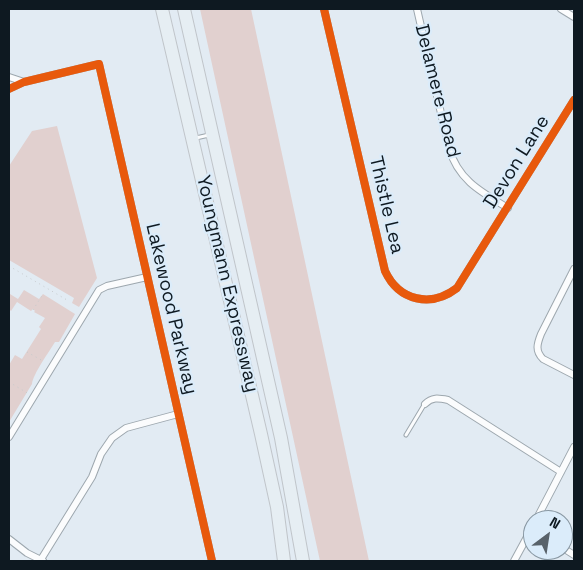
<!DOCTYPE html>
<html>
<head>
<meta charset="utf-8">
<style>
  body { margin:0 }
  #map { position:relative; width:583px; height:570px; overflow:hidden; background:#e2ebf3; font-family:"Space Grotesk",sans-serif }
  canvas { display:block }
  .frame { position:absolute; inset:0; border:10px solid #0e1921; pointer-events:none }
  .north { position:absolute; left:523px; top:510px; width:50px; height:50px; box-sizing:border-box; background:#dbecfa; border:1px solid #8998a3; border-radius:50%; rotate:31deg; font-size:14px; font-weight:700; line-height:20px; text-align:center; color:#0e1921 }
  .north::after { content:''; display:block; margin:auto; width:18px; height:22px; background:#58626a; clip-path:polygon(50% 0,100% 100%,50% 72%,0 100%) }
</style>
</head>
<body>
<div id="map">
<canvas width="583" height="570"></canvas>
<div class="frame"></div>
<div class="north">N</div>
</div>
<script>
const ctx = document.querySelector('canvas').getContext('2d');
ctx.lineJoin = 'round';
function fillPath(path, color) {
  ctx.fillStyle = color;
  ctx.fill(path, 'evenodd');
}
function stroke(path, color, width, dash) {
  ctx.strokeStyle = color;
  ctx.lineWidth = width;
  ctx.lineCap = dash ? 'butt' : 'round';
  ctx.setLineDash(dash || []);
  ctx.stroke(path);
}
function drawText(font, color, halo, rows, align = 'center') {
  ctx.font = font + ' "Space Grotesk",sans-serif';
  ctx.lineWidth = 4.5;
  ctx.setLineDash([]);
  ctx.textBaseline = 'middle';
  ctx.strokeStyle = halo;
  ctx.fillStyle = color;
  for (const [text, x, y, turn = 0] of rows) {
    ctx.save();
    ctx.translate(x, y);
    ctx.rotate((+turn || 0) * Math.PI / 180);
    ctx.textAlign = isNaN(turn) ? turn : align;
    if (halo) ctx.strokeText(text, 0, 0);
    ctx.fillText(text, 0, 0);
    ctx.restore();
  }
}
fillPath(new Path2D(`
  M 200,9 L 251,9 L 369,561 L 320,561 Z
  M 57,126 L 97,278 L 79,307 L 72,303 L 74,298 L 9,260 L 9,166 L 32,131 Z
  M 24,290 L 39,299 L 43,294 L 75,314 L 59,342 L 55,342 C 49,352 33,374 32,384 L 9,422 L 9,365 L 15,355 L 22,359 L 41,329 L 39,327 L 45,318 L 34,312 L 35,311 L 33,309 L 31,311 L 17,302 L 11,311 L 9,309 L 9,297 L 10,294 L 18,299 Z`), '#e1d0cf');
const lane = new Path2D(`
  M 196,138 L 209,135
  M 406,435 L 424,405`);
const street = new Path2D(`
  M 324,9 L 385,271 C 399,301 431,308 457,288 L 574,100
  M 417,9 L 449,148 C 458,180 481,192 508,208
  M 561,9 L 574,17
  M 9,77 L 24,82
  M 9,89 L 24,82 L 99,64 L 212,561
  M 574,269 L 541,334 C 537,344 535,351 543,359 L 574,375
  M 425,404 C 432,397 438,398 448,400 L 561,472
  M 9,437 L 99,290 L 107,286 L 147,277
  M 536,520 L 574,447
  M 9,539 L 27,553 L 43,561
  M 563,548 L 574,555
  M 40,561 L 92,477 L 101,454 L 112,438 L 126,428 L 137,425 L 178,414
  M 514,561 L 533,526`);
const highway = new Path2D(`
  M 162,9 L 261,434 L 277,507 L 284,561
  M 184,9 L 281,438 L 303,561`);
stroke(lane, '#9da7ae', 5);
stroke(street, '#9da7ae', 8);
stroke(highway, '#c0c5ca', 14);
stroke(new Path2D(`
  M 9,266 L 67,300
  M 33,310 L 43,294
  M 27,352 L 43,361
  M 9,382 L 29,394`), '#c6cacc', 1, [1, 4]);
stroke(lane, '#fbfcfd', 3);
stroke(street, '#fbfcfd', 6);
stroke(highway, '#e6eef3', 12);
stroke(new Path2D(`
  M 324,9 L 385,271 C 399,301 431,308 457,288 L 574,100
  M 9,89 L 24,82 L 99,64 L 212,561`), '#e8590c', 8);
drawText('19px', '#0e1921', '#dbecfa', [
  ["Delamere Road",437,91,76],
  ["Devon Lane",517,162,-58],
  ["Thistle Lea",386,205,77],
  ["Youngmann Expressway",227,284,77],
  ["Lakewood Parkway",171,309,77]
]);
</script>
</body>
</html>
